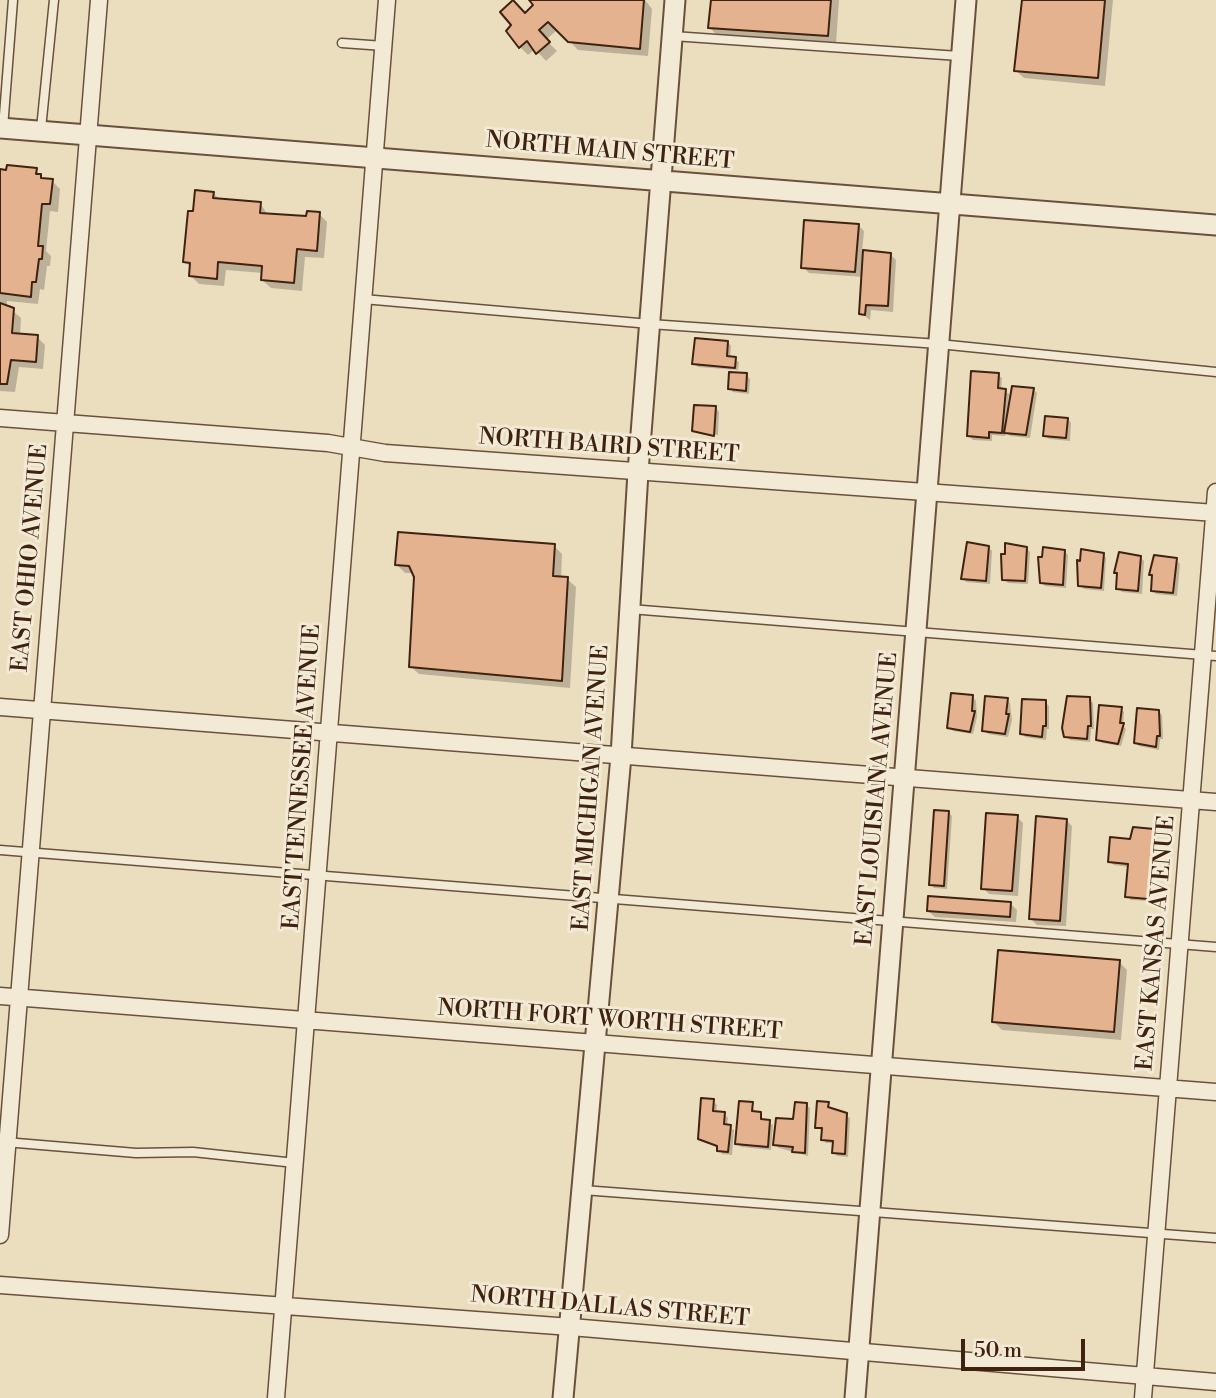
<!DOCTYPE html>
<html>
<head>
<meta charset="utf-8">
<style>
  body { margin:0 }
  #map { position:relative; width:1216px; height:1398px; overflow:hidden; background:#ebdebe; font-family:"Libre Bodoni",serif }
  canvas { display:block }
  .scale { position:absolute; left:961px; top:1339px; width:124px; height:32px; box-sizing:border-box; border:4px solid #3f2210; border-top:0; padding-left:9px; font-size:21px; line-height:24px; white-space:nowrap; color:#3f2210; -webkit-text-stroke:5px #f2ead5; paint-order:stroke }
</style>
</head>
<body>
<div id="map">
<canvas width="1216" height="1398"></canvas>
<div class="scale">50 m</div>
</div>
<script>
const ctx = document.querySelector('canvas').getContext('2d');
ctx.lineJoin = 'round';
function fillPath(path, color) {
  ctx.fillStyle = color;
  ctx.fill(path, 'evenodd');
}
function stroke(path, color, width, dash) {
  ctx.strokeStyle = color;
  ctx.lineWidth = width;
  ctx.lineCap = dash ? 'butt' : 'round';
  ctx.setLineDash(dash || []);
  ctx.stroke(path);
}
function drawText(font, color, halo, rows, align = 'center') {
  ctx.font = font + ' "Libre Bodoni",serif';
  ctx.lineWidth = 6;
  ctx.setLineDash([]);
  ctx.textBaseline = 'middle';
  ctx.strokeStyle = halo;
  ctx.fillStyle = color;
  for (const [text, x, y, turn = 0] of rows) {
    ctx.save();
    ctx.translate(x, y);
    ctx.rotate((+turn || 0) * Math.PI / 180);
    ctx.textAlign = isNaN(turn) ? turn : align;
    if (halo) ctx.strokeText(text, 0, 0);
    ctx.fillText(text, 0, 0);
    ctx.restore();
  }
}
fillPath(new Path2D(`
  M 531,0 L 645,0 L 652,9 L 648,56 L 578,50 L 558,29 L 546,40 L 557,51 L 546,61 L 535,49 L 528,55 L 520,47 L 525,15 L 536,5 Z
  M 712,0 L 839,0 L 836,44 L 718,36 L 710,28 Z
  M 1024,0 L 1113,0 L 1105,86 L 1024,78 L 1015,70 Z
  M 36,170 L 44,180 L 52,181 L 60,189 L 58,212 L 50,211 L 46,251 L 51,256 L 50,266 L 47,266 L 44,290 L 40,289 L 38,304 L 7,301 L 7,306 L 21,318 L 20,335 L 37,337 L 45,345 L 43,369 L 19,367 L 15,392 L 0,391 L 0,180 Z
  M 213,193 L 220,200 L 260,203 L 268,215 L 307,218 L 319,214 L 327,222 L 324,258 L 305,257 L 302,291 L 271,288 L 262,280 L 263,273 L 226,270 L 224,286 L 199,284 L 191,276 L 192,268 L 185,262 L 194,213 Z
  M 858,225 L 864,231 L 862,252 L 890,254 L 896,260 L 893,312 L 871,310 L 870,320 L 861,313 L 863,277 L 809,273 L 803,267 Z
  M 728,342 L 731,346 L 730,358 L 739,362 L 738,370 L 698,367 L 694,363 Z
  M 746,375 L 750,379 L 749,394 L 733,392 L 730,389 Z
  M 998,375 L 1002,378 L 1001,390 L 1009,394 L 1008,404 L 1033,389 L 1037,393 L 1030,438 L 1010,436 L 1006,432 L 1005,436 L 992,435 L 992,441 L 973,440 L 969,436 Z
  M 716,408 L 719,412 L 718,435 L 695,432 Z
  M 1068,419 L 1071,423 L 1070,441 L 1049,439 L 1045,436 Z
  M 554,546 L 562,554 L 561,579 L 567,579 L 576,587 L 570,688 L 419,674 L 410,666 L 415,573 L 405,573 L 397,565 Z
  M 988,547 L 992,551 L 990,584 L 966,582 L 963,578 L 964,557 Z
  M 1026,548 L 1030,552 L 1028,584 L 1008,583 L 1004,579 Z
  M 1064,551 L 1068,555 L 1066,588 L 1045,586 L 1041,582 Z
  M 1082,551 L 1103,554 L 1106,558 L 1104,591 L 1084,589 L 1080,585 L 1078,569 Z
  M 1140,557 L 1144,561 L 1142,594 L 1122,592 L 1118,588 Z
  M 1176,560 L 1180,564 L 1177,596 L 1156,594 L 1153,590 L 1154,577 L 1151,574 Z
  M 973,697 L 976,701 L 977,717 L 973,734 L 953,731 L 949,727 Z
  M 1007,699 L 1010,703 L 1012,720 L 1008,737 L 988,734 L 984,730 Z
  M 1089,699 L 1093,703 L 1094,729 L 1091,729 L 1090,742 L 1070,740 L 1066,736 Z
  M 1045,702 L 1049,706 L 1049,729 L 1047,729 L 1046,740 L 1025,737 L 1022,733 Z
  M 1121,709 L 1124,712 L 1123,726 L 1126,729 L 1121,746 L 1102,743 L 1098,740 Z
  M 1158,712 L 1162,715 L 1163,739 L 1160,739 L 1159,750 L 1139,746 L 1136,743 Z
  M 948,812 L 952,816 L 947,889 L 934,888 L 931,884 Z
  M 1017,817 L 1023,823 L 1018,896 L 989,894 L 983,888 Z
  M 1066,820 L 1072,826 L 1066,926 L 1037,925 L 1031,919 Z
  M 1153,830 L 1159,839 L 1151,901 L 1131,900 L 1127,896 L 1129,867 L 1114,865 L 1110,862 L 1131,840 Z
  M 1011,904 L 1017,910 L 1016,922 L 935,917 L 928,911 Z
  M 1119,962 L 1127,970 L 1121,1040 L 1002,1030 L 994,1022 Z
  M 713,1101 L 717,1105 L 716,1113 L 724,1114 L 728,1118 L 727,1126 L 734,1130 L 732,1155 L 722,1154 L 719,1148 L 700,1139 Z
  M 828,1103 L 831,1110 L 850,1118 L 848,1157 L 837,1156 L 834,1152 L 834,1143 L 826,1143 L 823,1139 L 823,1131 L 816,1127 Z
  M 752,1104 L 755,1113 L 760,1113 L 764,1121 L 773,1125 L 771,1150 L 741,1147 L 737,1143 Z
  M 806,1105 L 810,1108 L 808,1156 L 779,1148 L 775,1145 Z`), '#0003');
const building = new Path2D(`
  M 513,0 L 525,13 L 533,5 L 529,0 L 644,0 L 640,49 L 568,42 L 548,22 L 539,30 L 550,42 L 536,54 L 527,41 L 519,48 L 506,31 L 511,25 L 500,12 Z
  M 711,0 L 831,0 L 828,36 L 708,28 Z
  M 1022,0 L 1105,0 L 1098,78 L 1014,71 Z
  M 7,165 L 37,168 L 36,174 L 41,174 L 41,178 L 53,179 L 50,204 L 42,204 L 38,246 L 43,246 L 42,259 L 39,259 L 36,282 L 32,282 L 31,297 L 0,293 L 0,169 L 6,170 Z
  M 195,190 L 214,192 L 213,198 L 261,202 L 260,213 L 306,216 L 307,211 L 320,212 L 317,251 L 297,249 L 294,283 L 261,280 L 262,266 L 218,262 L 217,279 L 189,276 L 190,263 L 183,262 L 188,211 L 193,211 Z
  M 804,220 L 859,224 L 855,272 L 801,268 Z
  M 863,250 L 891,253 L 888,306 L 866,305 L 865,315 L 859,314 Z
  M 0,303 L 14,308 L 12,333 L 38,335 L 36,362 L 11,360 L 7,384 L 0,384 Z
  M 695,338 L 728,341 L 727,356 L 736,357 L 735,368 L 692,364 Z
  M 971,371 L 999,373 L 998,388 L 1006,389 L 1002,433 L 989,432 L 989,438 L 967,436 Z
  M 729,372 L 747,373 L 746,391 L 728,389 Z
  M 1012,386 L 1034,388 L 1026,435 L 1004,433 Z
  M 694,405 L 716,406 L 714,436 L 692,431 Z
  M 1045,416 L 1068,418 L 1066,438 L 1043,436 Z
  M 398,532 L 555,544 L 553,576 L 568,577 L 562,681 L 409,667 L 414,577 L 409,566 L 395,565 Z
  M 967,542 L 989,546 L 986,581 L 961,579 Z
  M 1005,543 L 1027,547 L 1025,581 L 1002,580 L 1001,554 L 1005,554 Z
  M 1043,547 L 1065,550 L 1063,585 L 1040,583 L 1038,557 L 1042,557 Z
  M 1081,549 L 1104,553 L 1101,588 L 1078,586 L 1077,560 L 1080,561 Z
  M 1119,552 L 1141,556 L 1138,591 L 1116,589 L 1117,573 L 1114,573 Z
  M 1154,555 L 1177,558 L 1173,593 L 1151,591 L 1152,575 L 1149,575 Z
  M 951,693 L 973,695 L 972,711 L 975,711 L 970,732 L 947,728 Z
  M 985,696 L 1008,698 L 1006,714 L 1009,714 L 1005,734 L 982,731 Z
  M 1067,696 L 1090,697 L 1091,726 L 1088,726 L 1087,739 L 1064,737 L 1062,728 Z
  M 1022,699 L 1046,700 L 1046,726 L 1043,726 L 1042,737 L 1020,734 Z
  M 1099,705 L 1122,707 L 1120,723 L 1124,723 L 1118,744 L 1096,740 Z
  M 1137,708 L 1159,710 L 1160,736 L 1157,736 L 1156,747 L 1134,743 Z
  M 934,810 L 949,811 L 944,886 L 929,885 Z
  M 986,813 L 1018,815 L 1012,891 L 981,889 Z
  M 1036,816 L 1067,819 L 1060,921 L 1029,919 Z
  M 1133,827 L 1154,829 L 1156,834 L 1148,899 L 1125,897 L 1128,864 L 1108,862 L 1110,837 L 1130,839 Z
  M 928,896 L 1011,902 L 1010,917 L 927,911 Z
  M 998,950 L 1120,960 L 1114,1032 L 992,1022 Z
  M 701,1098 L 714,1099 L 713,1111 L 725,1112 L 724,1124 L 731,1125 L 728,1152 L 717,1151 L 717,1146 L 698,1139 Z
  M 739,1101 L 753,1102 L 752,1111 L 761,1112 L 761,1119 L 770,1120 L 768,1147 L 735,1144 Z
  M 817,1101 L 829,1102 L 828,1107 L 847,1113 L 845,1154 L 832,1153 L 833,1141 L 821,1140 L 822,1128 L 815,1128 Z
  M 795,1102 L 807,1103 L 805,1153 L 792,1152 L 793,1147 L 773,1145 L 776,1118 L 793,1119 Z`);
fillPath(building, '#e5b290');
stroke(building, '#3f2210', 2);
const service = new Path2D(`
  M 673,36 L 959,56
  M 342,43 L 384,46
  M 3,128 L 13,0
  M 41,129 L 54,0
  M 363,299 L 650,324 L 939,344 L 1216,372
  M 630,609 L 1216,656
  M 0,850 L 1216,947
  M 5,1142 L 136,1153 L 193,1152 L 295,1163
  M 583,1190 L 1216,1238`);
const minor = new Path2D(`
  M 0,418 L 328,443 L 385,453 L 1216,513
  M 0,707 L 1216,802
  M 0,996 L 1216,1092
  M 0,1235 L 99,0
  M 0,1285 L 571,1327 L 1216,1382
  M 276,1398 L 387,0
  M 1143,1398 L 1216,492`);
const tertiary = new Path2D(`
  M 0,128 L 1216,225
  M 563,1398 L 621,756 L 638,472 L 675,0
  M 855,1398 L 966,0`);
stroke(service, '#6a513c', 11);
stroke(minor, '#6a513c', 19);
stroke(tertiary, '#6a513c', 23);
stroke(service, '#f2ead5', 8);
stroke(minor, '#f2ead5', 16);
stroke(tertiary, '#f2ead5', 19);
drawText('23px', '#3f2210', '#f2ead5', [
  ["NORTH MAIN STREET",610,152,5],
  ["NORTH BAIRD STREET",609,447,4],
  ["EAST OHIO AVENUE",31,558,-85],
  ["EAST TENNESSEE AVENUE",303,777,-86],
  ["EAST MICHIGAN AVENUE",592,788,-86],
  ["EAST LOUISIANA AVENUE",878,799,-85],
  ["EAST KANSAS AVENUE",1157,943,-85],
  ["NORTH FORT WORTH STREET",610,1021,4],
  ["NORTH DALLAS STREET",610,1308,5]
]);
</script>
</body>
</html>
